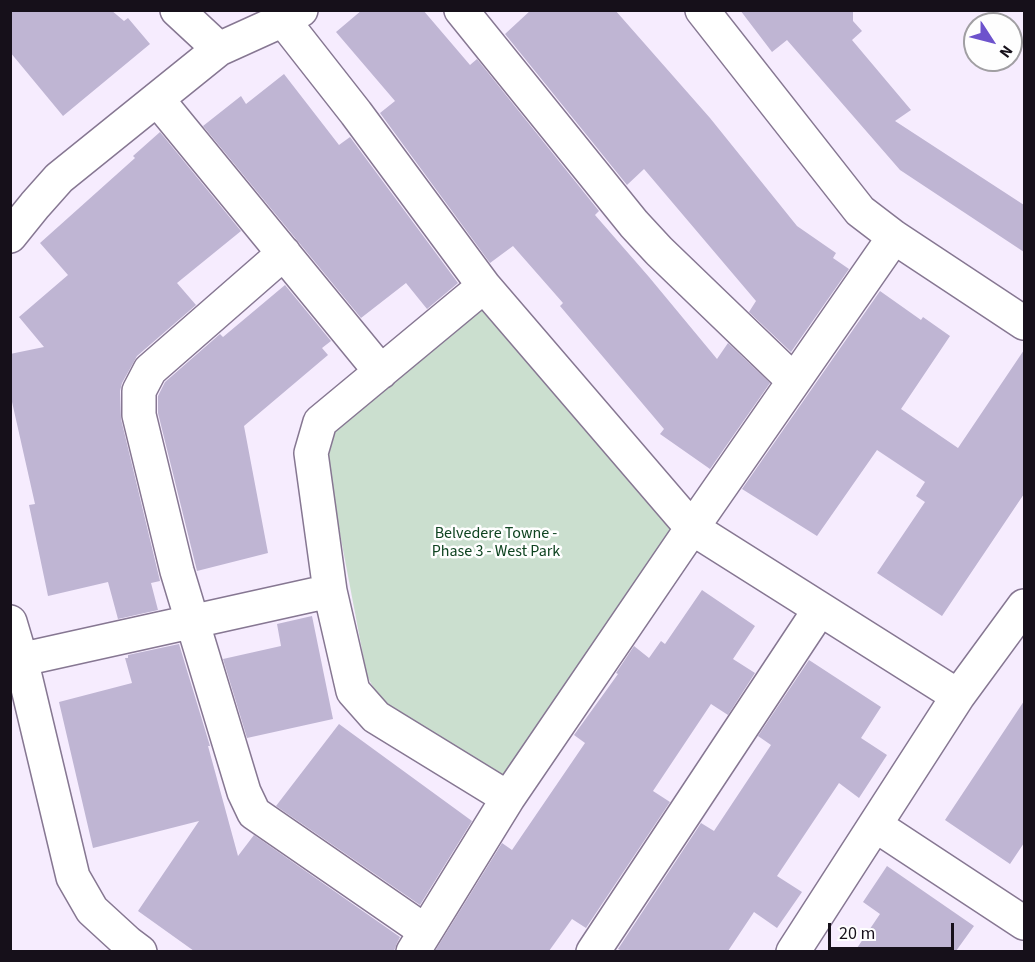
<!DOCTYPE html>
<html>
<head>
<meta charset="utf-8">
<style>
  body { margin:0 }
  #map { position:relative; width:1035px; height:962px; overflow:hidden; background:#f6ecfe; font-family:"Source Sans 3",sans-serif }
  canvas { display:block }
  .frame { position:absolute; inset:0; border:12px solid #16101a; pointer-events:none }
  .north { position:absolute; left:963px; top:12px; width:60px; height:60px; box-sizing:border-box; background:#fefefe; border:2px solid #a19fa3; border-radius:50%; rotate:126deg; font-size:16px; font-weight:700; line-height:24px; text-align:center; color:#16101a }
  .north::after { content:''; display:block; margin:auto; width:21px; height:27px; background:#6d53cc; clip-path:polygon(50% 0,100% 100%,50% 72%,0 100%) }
  .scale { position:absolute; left:828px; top:923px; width:126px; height:27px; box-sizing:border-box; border:3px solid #16101a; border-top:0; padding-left:8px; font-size:18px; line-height:21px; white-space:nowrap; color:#16101a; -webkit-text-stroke:4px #fefefe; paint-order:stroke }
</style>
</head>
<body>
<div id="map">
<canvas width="1035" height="962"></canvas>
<div class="frame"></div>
<div class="north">N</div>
<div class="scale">20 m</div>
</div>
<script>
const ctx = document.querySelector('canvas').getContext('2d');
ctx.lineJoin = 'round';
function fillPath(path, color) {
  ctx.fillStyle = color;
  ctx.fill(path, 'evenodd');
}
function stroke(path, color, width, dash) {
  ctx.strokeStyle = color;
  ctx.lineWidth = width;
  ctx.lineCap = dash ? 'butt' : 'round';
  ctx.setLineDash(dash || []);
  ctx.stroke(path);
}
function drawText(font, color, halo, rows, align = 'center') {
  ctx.font = font + ' "Source Sans 3",sans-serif';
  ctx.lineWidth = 5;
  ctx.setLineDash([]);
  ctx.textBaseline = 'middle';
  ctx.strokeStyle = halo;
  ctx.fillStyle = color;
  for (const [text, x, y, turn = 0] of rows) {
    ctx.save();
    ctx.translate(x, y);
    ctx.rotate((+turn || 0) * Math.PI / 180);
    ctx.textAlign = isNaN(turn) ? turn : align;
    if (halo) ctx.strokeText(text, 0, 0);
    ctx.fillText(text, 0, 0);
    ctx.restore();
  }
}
fillPath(new Path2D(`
  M 483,302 L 692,528 L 516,785 L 382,703 L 367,676 L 326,460 L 333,429 Z`), '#cbdfcf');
fillPath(new Path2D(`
  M 10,10 L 111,10 L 124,21 L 128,18 L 150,44 L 63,116 L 10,52 Z
  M 362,10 L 423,10 L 470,65 L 477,59 L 599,211 L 595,215 L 649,277 L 717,359 L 728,343 L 770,383 L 710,469 L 660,434 L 664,429 L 560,306 L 563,303 L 513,246 L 490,263 L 380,113 L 395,101 L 336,32 Z
  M 531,10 L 615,10 L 710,118 L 797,226 L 836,253 L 833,258 L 849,269 L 791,352 L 749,312 L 756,301 L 644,169 L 627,185 L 505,34 Z
  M 740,10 L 853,10 L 853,21 L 862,31 L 852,40 L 911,110 L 895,121 L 1024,205 L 1024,252 L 900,170 L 787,40 L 772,52 Z
  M 284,74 L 339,145 L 350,137 L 458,283 L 427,309 L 406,283 L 361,318 L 203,126 L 241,96 L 246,104 Z
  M 160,132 L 241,231 L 177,283 L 196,305 L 137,356 L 122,383 L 120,391 L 121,419 L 160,581 L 151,583 L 158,610 L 118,619 L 108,582 L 48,596 L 29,505 L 35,504 L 10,393 L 10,354 L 44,347 L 19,317 L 68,275 L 40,243 L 135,158 L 133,156 Z
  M 285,285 L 331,341 L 322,348 L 328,355 L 244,426 L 268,553 L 197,571 L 158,413 L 158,396 L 165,382 L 220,334 L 223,337 Z
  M 880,291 L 921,320 L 923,317 L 950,336 L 901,409 L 958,448 L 1024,350 L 1024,494 L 942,616 L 877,573 L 925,502 L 916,496 L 925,482 L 877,450 L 817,536 L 742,489 Z
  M 702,590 L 755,626 L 733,659 L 755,673 L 728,715 L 711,704 L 653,791 L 670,802 L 586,928 L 572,919 L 549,951 L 435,951 L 502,843 L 512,850 L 585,743 L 574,735 L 618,674 L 616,673 L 634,646 L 649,658 L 661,641 L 665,644 Z
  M 312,616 L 333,719 L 247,738 L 223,659 L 281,646 L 277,624 Z
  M 179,644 L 210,746 L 208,746 L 238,856 L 254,835 L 400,937 L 397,943 L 394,951 L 194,951 L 138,911 L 199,821 L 93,848 L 59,702 L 132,683 L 125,658 L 128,658 L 128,655 Z
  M 809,660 L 881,707 L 861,738 L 887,755 L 859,798 L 839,783 L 777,876 L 802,892 L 777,928 L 754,912 L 728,951 L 622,951 L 618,949 L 701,823 L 714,831 L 771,745 L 758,736 Z
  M 1024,701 L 1024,843 L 1010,864 L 945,820 Z
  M 339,724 L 472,821 L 420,905 L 276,806 Z
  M 887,866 L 974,926 L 956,951 L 855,951 L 880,914 L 863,902 Z`), '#bfb5d3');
const minor = new Path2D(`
  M 177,10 L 219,49
  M 461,10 L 634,224 L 659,251 L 794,381
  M 702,10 L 860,211 L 894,237 L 1024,323
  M 283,20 L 356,113 L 484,286
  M 157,99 L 381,372
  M 10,236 L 35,205 L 59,178 L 219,49 L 283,20 L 301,10
  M 894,237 L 692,528 L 508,798 L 376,717 L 353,691 L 330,591 L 311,453 L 320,422 L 484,286 L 692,528 L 958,696
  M 284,253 L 150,370 L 139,391 L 139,415 L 177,571 L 244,792 L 254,813 L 425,931
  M 10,622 L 21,659 L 73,877 L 92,910 L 128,943 L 140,952
  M 10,662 L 330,591
  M 875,825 L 1024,923
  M 413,952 L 508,798
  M 593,952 L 820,609
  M 793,952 L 958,696 L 1024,606`);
stroke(minor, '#867792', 36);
stroke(minor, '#fff', 33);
drawText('16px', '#0e4320', '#fefefe', [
  ["Belvedere Towne -",496,534],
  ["Phase 3 - West Park",496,552]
]);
</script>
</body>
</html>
